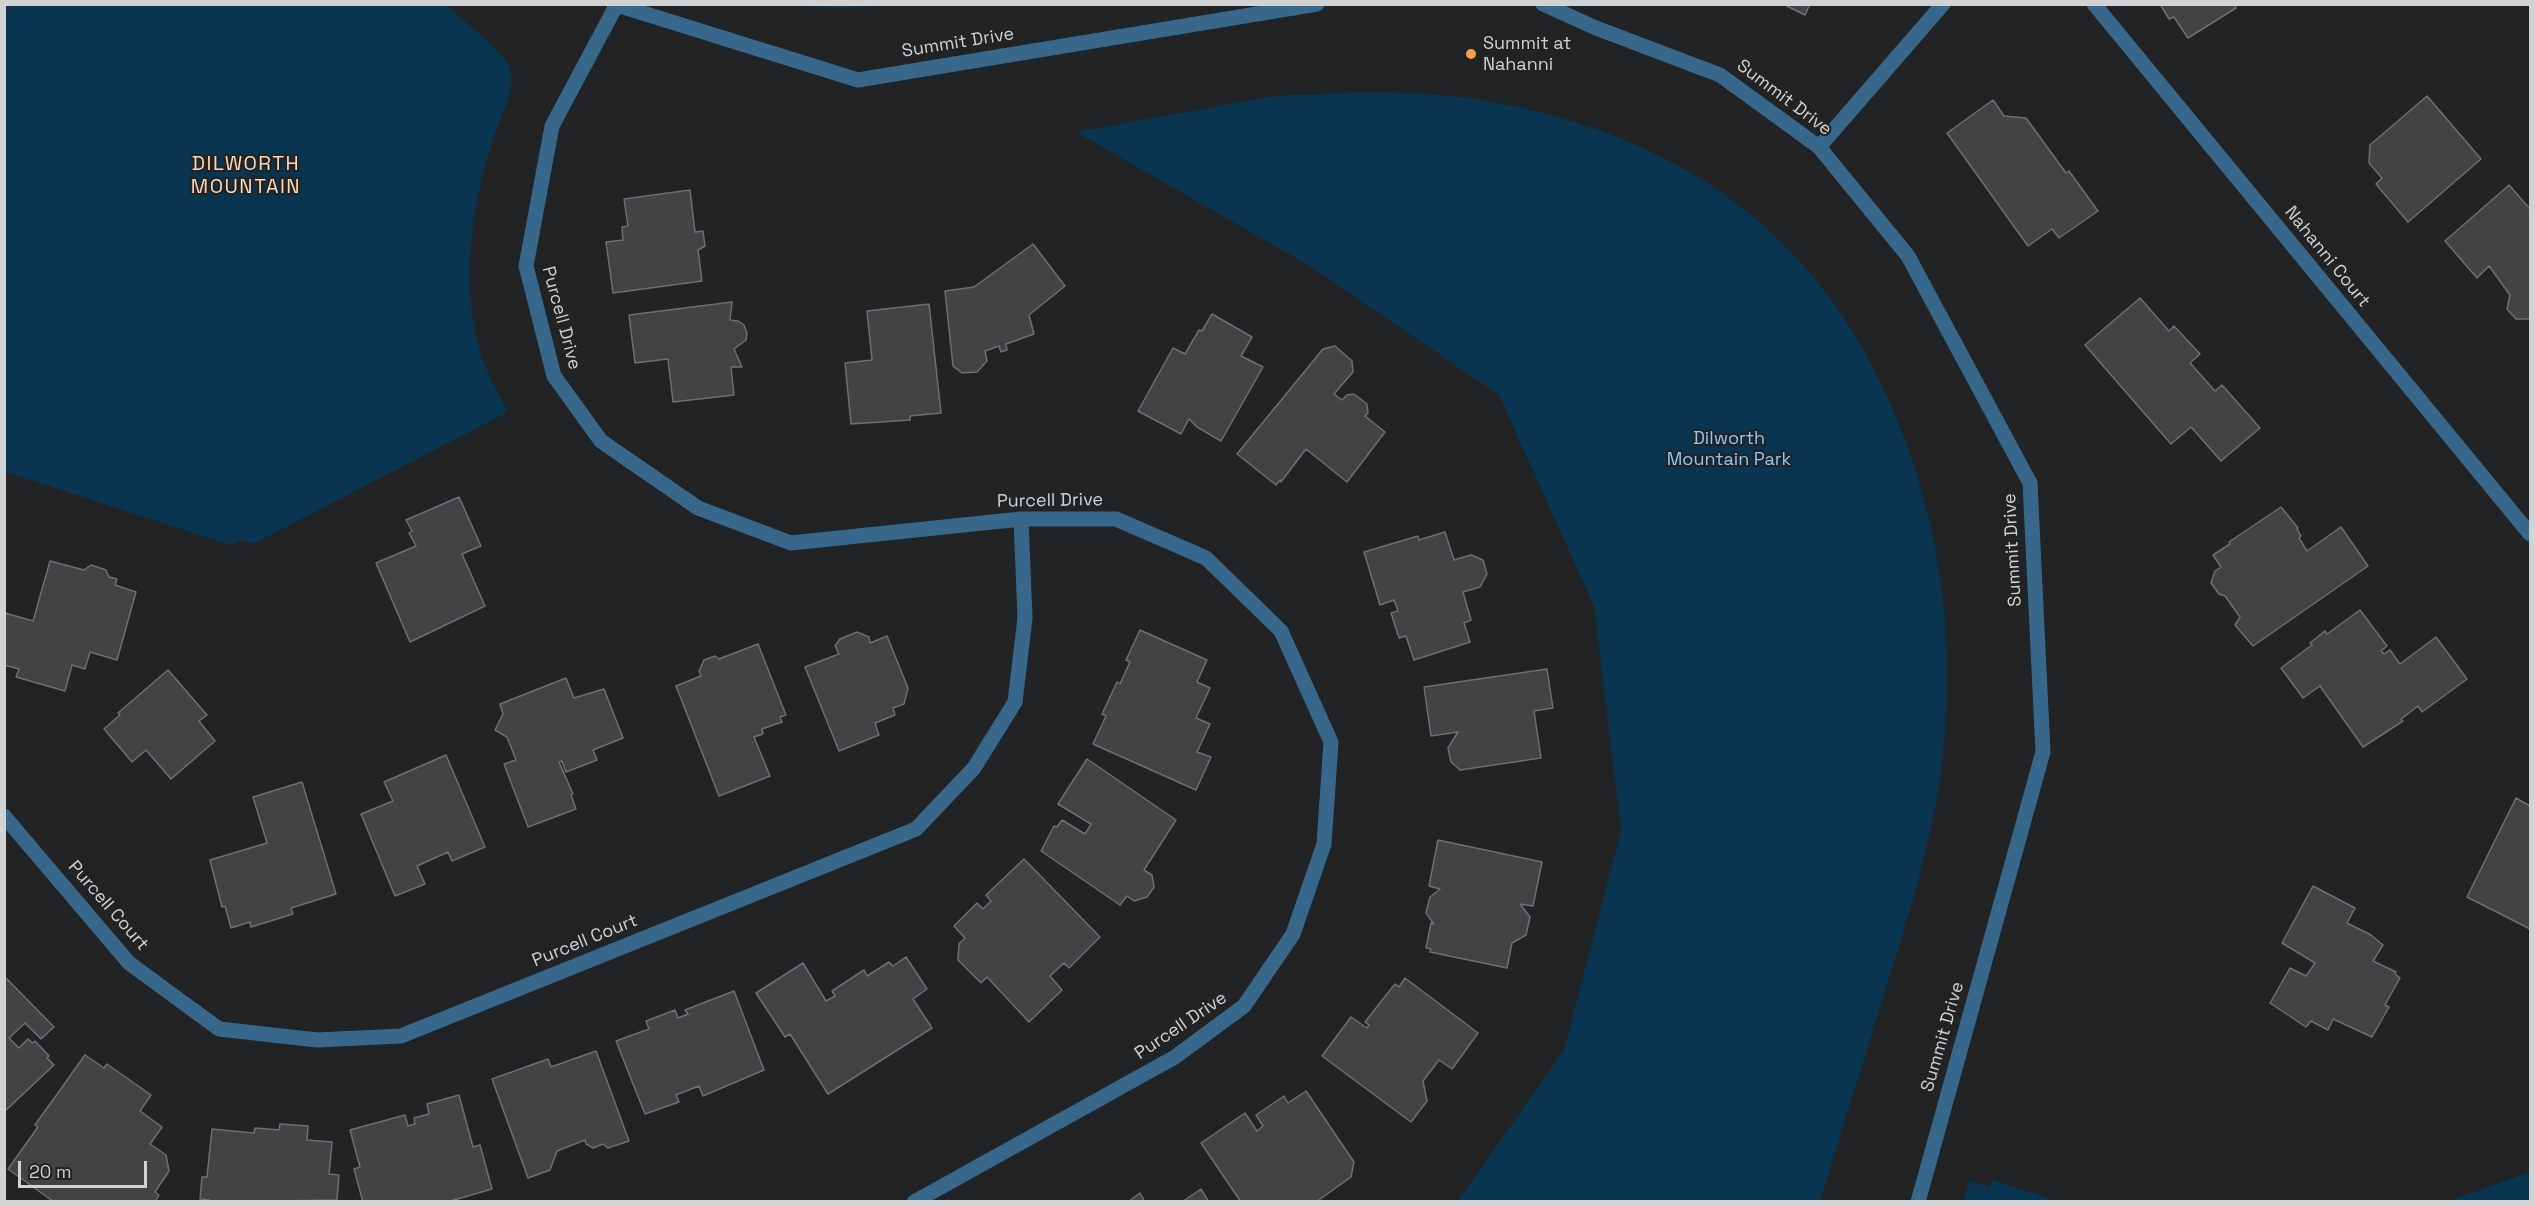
<!DOCTYPE html>
<html>
<head>
<meta charset="utf-8">
<style>
  body { margin:0 }
  #map { position:relative; width:2535px; height:1206px; overflow:hidden; background:#212324; font-family:"Space Grotesk",sans-serif }
  canvas { display:block }
  .frame { position:absolute; inset:0; border:6px solid #d1d2d3; pointer-events:none }
  .scale { position:absolute; left:18px; top:1161px; width:129px; height:27px; box-sizing:border-box; border:3px solid #d1d2d3; border-top:0; padding-left:8px; font-size:18px; line-height:21px; white-space:nowrap; color:#d1d2d3; -webkit-text-stroke:4px #212324; paint-order:stroke }
</style>
</head>
<body>
<div id="map">
<canvas width="2535" height="1206"></canvas>
<div class="frame"></div>
<div class="scale">20 m</div>
</div>
<script>
const ctx = document.querySelector('canvas').getContext('2d');
ctx.lineJoin = 'round';
function fillPath(path, color) {
  ctx.fillStyle = color;
  ctx.fill(path, 'evenodd');
}
function stroke(path, color, width, dash) {
  ctx.strokeStyle = color;
  ctx.lineWidth = width;
  ctx.lineCap = dash ? 'butt' : 'round';
  ctx.setLineDash(dash || []);
  ctx.stroke(path);
}
function drawText(font, color, halo, rows, align = 'center') {
  ctx.font = font + ' "Space Grotesk",sans-serif';
  ctx.lineWidth = 4.5;
  ctx.setLineDash([]);
  ctx.textBaseline = 'middle';
  ctx.strokeStyle = halo;
  ctx.fillStyle = color;
  for (const [text, x, y, turn = 0] of rows) {
    ctx.save();
    ctx.translate(x, y);
    ctx.rotate((+turn || 0) * Math.PI / 180);
    ctx.textAlign = isNaN(turn) ? turn : align;
    if (halo) ctx.strokeText(text, 0, 0);
    ctx.fillText(text, 0, 0);
    ctx.restore();
  }
}
fillPath(new Path2D(`
  M 5,4 L 446,5 C 461,20 504,50 510,68 C 517,92 498,121 492,142 C 471,211 460,284 481,354 C 487,374 498,393 508,412 L 253,544 L 241,540 L 231,545 L 5,472 Z
  M 778,5 L 778,4 L 902,5 L 840,8 Z
  M 1357,92 C 1397,92 1436,93 1476,99 C 1696,135 1843,250 1913,463 C 1947,566 1955,672 1940,779 C 1929,851 1908,919 1886,988 C 1864,1059 1842,1130 1820,1201 L 1458,1201 L 1564,1050 L 1621,831 L 1594,606 L 1499,395 L 1308,265 L 1076,132 L 1274,96 Z
  M 2530,1172 L 2530,1201 L 2449,1201 Z
  M 1992,1180 L 2057,1201 L 1963,1201 L 1969,1181 L 1989,1187 Z`), '#093551');
const building = new Path2D(`
  M 1783,4 L 1810,4 L 1805,15 Z
  M 2160,4 L 2234,4 L 2236,8 L 2188,38 L 2174,17 L 2169,19 Z
  M 2427,96 L 2481,159 L 2408,222 L 2376,184 L 2382,178 L 2369,163 L 2370,145 Z
  M 1993,100 L 2004,116 L 2026,118 L 2066,173 L 2069,171 L 2098,211 L 2059,238 L 2052,229 L 2028,246 L 1947,133 Z
  M 2509,185 L 2530,209 L 2530,319 L 2516,319 L 2507,309 L 2510,295 L 2489,266 L 2477,278 L 2445,241 Z
  M 690,190 L 695,232 L 703,231 L 705,246 L 698,250 L 702,281 L 613,293 L 606,242 L 623,240 L 622,227 L 628,226 L 624,199 Z
  M 1033,244 L 1065,286 L 1029,315 L 1034,334 L 1006,344 L 1007,350 L 1001,352 L 999,346 L 985,351 L 987,361 L 977,372 L 962,373 L 953,366 L 945,291 L 974,287 Z
  M 2140,298 L 2169,331 L 2174,326 L 2200,354 L 2190,363 L 2215,391 L 2222,385 L 2260,428 L 2221,461 L 2191,427 L 2171,444 L 2085,345 Z
  M 732,302 L 730,320 L 738,321 L 744,325 L 747,333 L 746,340 L 734,349 L 742,367 L 731,367 L 734,395 L 673,402 L 668,359 L 635,363 L 629,315 Z
  M 929,304 L 941,413 L 910,416 L 910,420 L 851,424 L 845,363 L 872,360 L 867,311 Z
  M 1212,314 L 1252,337 L 1241,356 L 1263,367 L 1221,441 L 1197,427 L 1189,419 L 1181,434 L 1138,411 L 1173,348 L 1185,354 L 1199,330 L 1202,331 Z
  M 1335,346 L 1352,361 L 1353,372 L 1334,394 L 1342,400 L 1347,395 L 1354,394 L 1367,404 L 1368,413 L 1365,416 L 1385,432 L 1347,482 L 1306,449 L 1281,482 L 1280,480 L 1276,485 L 1237,454 L 1323,349 Z
  M 459,497 L 481,546 L 462,554 L 485,606 L 410,642 L 376,563 L 416,546 L 409,533 L 412,531 L 406,520 Z
  M 2281,507 L 2298,528 L 2297,529 L 2301,536 L 2299,538 L 2307,551 L 2341,527 L 2368,566 L 2253,646 L 2235,625 L 2240,617 L 2225,596 L 2219,594 L 2211,583 L 2215,571 L 2221,567 L 2213,555 L 2230,544 L 2229,542 Z
  M 1445,532 L 1454,560 L 1471,555 L 1483,560 L 1487,574 L 1480,587 L 1463,592 L 1471,620 L 1464,623 L 1470,642 L 1414,660 L 1406,636 L 1399,638 L 1391,613 L 1398,611 L 1394,600 L 1380,605 L 1364,552 L 1418,536 L 1419,540 Z
  M 50,561 L 84,570 L 91,565 L 106,570 L 109,577 L 117,579 L 115,585 L 136,592 L 117,660 L 90,652 L 85,669 L 72,665 L 65,691 L 16,677 L 19,669 L 4,665 L 5,613 L 33,621 Z
  M 2360,610 L 2387,646 L 2381,651 L 2384,654 L 2390,650 L 2400,664 L 2436,637 L 2467,679 L 2422,712 L 2418,706 L 2401,719 L 2403,721 L 2363,747 L 2320,686 L 2303,698 L 2281,668 L 2312,645 L 2310,643 L 2325,631 L 2327,634 Z
  M 1140,630 L 1207,660 L 1197,682 L 1210,688 L 1196,718 L 1210,724 L 1197,752 L 1211,757 L 1196,790 L 1093,744 L 1106,716 L 1102,714 L 1117,682 L 1120,684 L 1130,662 L 1126,660 Z
  M 857,632 L 869,637 L 870,643 L 887,636 L 908,688 L 904,704 L 893,708 L 895,715 L 875,723 L 879,735 L 839,751 L 805,667 L 839,654 L 835,646 L 840,639 Z
  M 758,644 L 786,715 L 780,717 L 782,722 L 762,729 L 763,734 L 754,737 L 770,776 L 719,796 L 676,686 L 701,676 L 699,671 L 704,660 L 715,656 L 719,659 Z
  M 1547,669 L 1553,708 L 1534,711 L 1541,758 L 1460,770 L 1451,762 L 1448,748 L 1458,732 L 1431,736 L 1424,687 Z
  M 168,670 L 207,715 L 199,721 L 215,741 L 171,779 L 146,750 L 132,762 L 104,729 L 120,715 L 118,713 Z
  M 566,678 L 574,698 L 604,689 L 623,738 L 593,750 L 597,760 L 566,772 L 562,761 L 559,762 L 573,794 L 571,795 L 576,809 L 528,827 L 504,764 L 516,760 L 507,737 L 495,730 L 503,714 L 500,704 Z
  M 446,755 L 485,847 L 452,861 L 448,852 L 417,866 L 425,884 L 395,896 L 361,814 L 393,801 L 384,782 Z
  M 1087,759 L 1176,820 L 1144,870 L 1152,875 L 1154,887 L 1147,897 L 1134,901 L 1127,896 L 1120,905 L 1041,851 L 1054,826 L 1057,827 L 1062,820 L 1085,834 L 1091,824 L 1058,804 Z
  M 302,782 L 336,894 L 291,908 L 293,914 L 251,927 L 250,922 L 231,928 L 225,906 L 222,907 L 210,860 L 267,843 L 253,797 Z
  M 2516,798 L 2530,806 L 2530,929 L 2467,897 Z
  M 1438,840 L 1542,862 L 1533,906 L 1520,904 L 1530,917 L 1526,935 L 1512,943 L 1507,968 L 1430,952 L 1431,949 L 1426,948 L 1431,923 L 1434,924 L 1426,913 L 1430,897 L 1440,889 L 1429,886 Z
  M 1024,859 L 1100,937 L 1069,968 L 1064,963 L 1050,976 L 1062,990 L 1029,1022 L 987,977 L 981,983 L 958,960 L 959,944 L 965,938 L 954,926 L 977,903 L 983,909 L 991,901 L 986,895 Z
  M 2313,886 L 2355,908 L 2347,923 L 2371,935 L 2383,945 L 2373,961 L 2396,972 L 2395,974 L 2400,978 L 2385,1005 L 2389,1007 L 2372,1037 L 2333,1019 L 2328,1030 L 2311,1021 L 2306,1027 L 2270,1003 L 2290,968 L 2306,976 L 2315,963 L 2282,943 Z
  M 906,957 L 927,989 L 913,999 L 932,1028 L 828,1094 L 790,1034 L 785,1037 L 756,993 L 803,963 L 826,1001 L 835,996 L 832,991 L 864,970 L 867,976 L 889,962 L 893,966 Z
  M 4,976 L 54,1027 L 41,1039 L 25,1023 L 9,1038 L 19,1048 L 28,1039 L 33,1043 L 35,1041 L 49,1056 L 47,1058 L 54,1065 L 4,1112 Z
  M 1405,978 L 1478,1033 L 1452,1069 L 1439,1060 L 1423,1081 L 1427,1101 L 1411,1122 L 1322,1056 L 1351,1017 L 1367,1028 L 1369,1025 L 1365,1022 L 1387,994 L 1395,984 L 1399,987 Z
  M 734,991 L 764,1070 L 703,1096 L 699,1086 L 676,1095 L 679,1102 L 645,1114 L 616,1041 L 649,1029 L 646,1021 L 675,1010 L 678,1018 L 688,1014 L 685,1010 Z
  M 596,1051 L 629,1141 L 608,1148 L 603,1144 L 593,1148 L 586,1144 L 585,1140 L 557,1151 L 550,1170 L 528,1178 L 492,1079 L 548,1059 L 551,1067 Z
  M 85,1055 L 104,1068 L 107,1064 L 151,1095 L 140,1111 L 162,1127 L 150,1144 L 166,1155 L 169,1171 L 155,1192 L 159,1195 L 155,1202 L 54,1202 L 8,1169 L 38,1127 L 35,1125 Z
  M 1306,1091 L 1354,1162 L 1351,1177 L 1316,1202 L 1241,1202 L 1201,1143 L 1245,1113 L 1257,1131 L 1263,1126 L 1256,1115 L 1284,1096 L 1288,1103 Z
  M 459,1095 L 473,1147 L 480,1145 L 492,1189 L 447,1202 L 363,1202 L 354,1169 L 360,1167 L 350,1130 L 405,1115 L 408,1126 L 415,1124 L 414,1118 L 429,1114 L 427,1104 Z
  M 280,1124 L 308,1126 L 307,1140 L 332,1142 L 329,1174 L 339,1175 L 337,1200 L 208,1202 L 209,1200 L 200,1199 L 202,1177 L 207,1177 L 212,1129 L 254,1133 L 255,1128 L 279,1130 Z
  M 1201,1189 L 1209,1202 L 1182,1202 Z
  M 1140,1193 L 1145,1202 L 1128,1202 Z`);
fillPath(building, '#414345');
stroke(building, '#6d7072', 1.5);
stroke(new Path2D(`
  M 614,4 L 858,80 L 1317,4
  M 1543,4 L 1596,28 L 1720,75 L 1819,147 L 1908,256 L 2030,483 L 2043,752 L 1918,1202
  M 2094,4 L 2530,534
  M 616,6 L 552,126 L 526,266 L 554,376 L 601,441 L 698,508 L 791,543 L 1021,519 L 1116,519 L 1206,558 L 1281,631 L 1331,742 L 1324,844 L 1293,934 L 1244,1006 L 1175,1057 L 914,1202
  M 1819,147 L 1943,4
  M 4,816 L 129,963 L 219,1029 L 317,1040 L 401,1036 L 916,829 L 974,768 L 1015,702 L 1025,618 L 1021,519`), '#37688c', 15);
for (const [x, y, r, color] of [
  [1471,54,6,"#f8a14a"]
]) {
  const dot = new Path2D();
  dot.arc(x, y, r, 0, 2 * Math.PI);
  ctx.fillStyle = color;
  ctx.fill(dot);
  stroke(dot, '#212324', 2);
}
drawText('18px', '#d1d2d3', '#212324', [
  ["Summit Drive",958,43,-9],
  ["Summit Drive",1784,98,37],
  ["Nahanni Court",2327,257,51],
  ["Purcell Drive",561,318,75],
  ["Purcell Drive",1050,501,-1],
  ["Summit Drive",2013,550,-93],
  ["Purcell Court",108,906,49],
  ["Purcell Court",585,941,-22],
  ["Purcell Drive",1181,1026,-34],
  ["Summit Drive",1943,1037,-74]
]);
drawText('18px', '#d1d2d3', '#212324', [
  ["Summit at",1483,44],
  ["Nahanni",1483,65]
], 'left');
drawText('18px', '#90c9f6', '#212324', [
  ["Dilworth",1729,439],
  ["Mountain Park",1729,460]
]);
ctx.letterSpacing = '1.5px';
drawText('20px', '#ffd9b9', '#212324', [
  ["DILWORTH",246,165],
  ["MOUNTAIN",246,188]
]);
ctx.letterSpacing = '0px';
</script>
</body>
</html>
